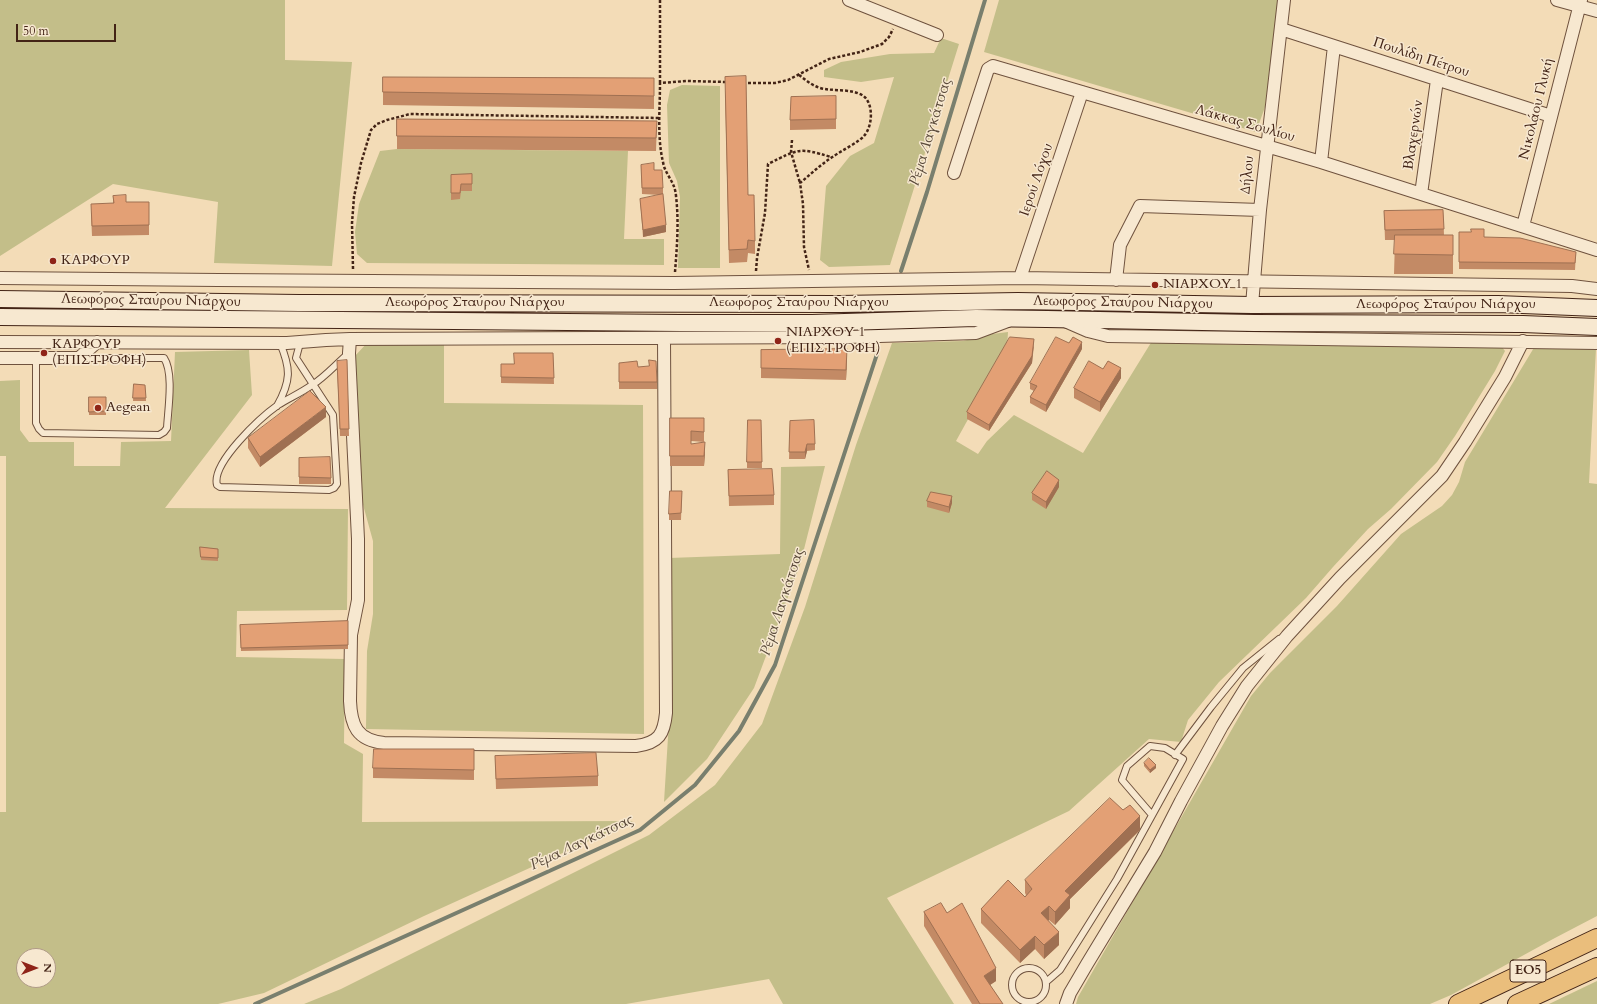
<!DOCTYPE html>
<html>
<head>
<meta charset="utf-8">
<style>
  body { margin:0 }
  #map { position:relative; width:1597px; height:1004px; overflow:hidden; background:#f3dcb7; font-family:Cardo,serif }
  canvas { display:block }
  .north { position:absolute; left:16px; top:948px; width:40px; height:40px; box-sizing:border-box; background:#f7e8d0; border:1px solid #af9a86; border-radius:50%; rotate:90deg; font-size:11px; font-weight:700; line-height:16px; text-align:center; color:#432416 }
  .north::after { content:''; display:block; margin:auto; width:14px; height:18px; background:#8f2418; clip-path:polygon(50% 0,100% 100%,50% 72%,0 100%) }
  .scale { position:absolute; left:16px; top:24px; width:100px; height:18px; box-sizing:border-box; border:2px solid #432416; border-top:0; padding-left:5px; font-size:12px; line-height:14px; white-space:nowrap; color:#432416; -webkit-text-stroke:3px #f7e8d0; paint-order:stroke }
</style>
</head>
<body>
<div id="map">
<canvas width="1597" height="1004"></canvas>
<div class="north">N</div>
<div class="scale">50 m</div>
</div>
<script>
const ctx = document.querySelector('canvas').getContext('2d');
ctx.lineJoin = 'round';
function fillPath(path, color) {
  ctx.fillStyle = color;
  ctx.fill(path, 'evenodd');
}
function stroke(path, color, width, dash) {
  ctx.strokeStyle = color;
  ctx.lineWidth = width;
  ctx.lineCap = dash ? 'butt' : 'round';
  ctx.setLineDash(dash || []);
  ctx.stroke(path);
}
function drawText(font, color, halo, rows, align = 'center') {
  ctx.font = font + ' Cardo,serif';
  ctx.lineWidth = 3;
  ctx.setLineDash([]);
  ctx.textBaseline = 'middle';
  ctx.strokeStyle = halo;
  ctx.fillStyle = color;
  for (const [text, x, y, turn = 0] of rows) {
    ctx.save();
    ctx.translate(x, y);
    ctx.rotate((+turn || 0) * Math.PI / 180);
    ctx.textAlign = isNaN(turn) ? turn : align;
    if (halo) ctx.strokeText(text, 0, 0);
    ctx.fillText(text, 0, 0);
    ctx.restore();
  }
}
fillPath(new Path2D(`
  M 0,0 L 285,0 L 285,60 L 352,62 L 332,266 L 214,263 L 218,202 L 113,184 L 0,256 Z
  M 999,0 L 1279,0 L 1265,107 L 1256,132 L 984,52 Z
  M 941,38 L 959,44 L 890,265 L 829,267 L 820,260 L 826,186 L 850,156 L 874,143 L 894,77 L 861,82 L 824,77 L 824,70 L 841,62 L 890,54 L 934,53 Z
  M 682,85 L 720,86 L 720,268 L 678,268 L 680,197 L 677,181 L 669,163 L 667,105 L 670,90 Z
  M 397,149 L 628,151 L 624,239 L 664,239 L 664,265 L 367,263 L 357,254 L 355,232 L 359,204 L 380,151 Z
  M 1008,332 L 1007,349 L 956,441 L 978,454 L 987,441 L 1014,415 L 1083,453 L 1152,341 L 1237,345 L 1501,346 L 1505,351 L 1495,371 L 1455,436 L 1437,462 L 1391,509 L 1368,529 L 1333,567 L 1306,598 L 1219,682 L 1188,720 L 1181,742 L 1149,739 L 1069,811 L 887,898 L 954,1004 L 783,1004 L 769,979 L 626,1004 L 304,1004 L 341,989 L 649,835 L 715,785 L 762,724 L 805,607 L 856,445 L 892,343 L 963,341 L 992,334 Z
  M 368,342 L 444,342 L 444,403 L 643,405 L 644,734 L 366,729 L 367,651 L 373,614 L 373,541 L 362,501 L 354,357 Z
  M 1535,346 L 1596,348 L 1589,483 L 1597,484 L 1597,916 L 1553,939 L 1451,995 L 1430,1004 L 1076,1004 L 1078,997 L 1251,696 L 1270,673 L 1337,606 L 1401,534 L 1442,506 L 1452,495 L 1459,482 L 1465,462 Z
  M 249,350 L 252,395 L 165,508 L 348,509 L 347,610 L 237,611 L 236,657 L 345,659 L 344,743 L 363,754 L 362,822 L 633,821 L 424,916 L 264,993 L 218,1004 L 0,1004 L 0,812 L 6,812 L 6,456 L 0,456 L 0,381 L 20,380 L 20,430 L 29,442 L 74,442 L 74,466 L 120,466 L 121,442 L 171,441 L 175,352 ZM 24,956 L 48,956 L 48,980 L 24,980 Z
  M 825,466 L 800,565 L 754,688 L 707,759 L 664,802 L 669,721 L 669,558 L 780,554 L 781,467 Z
  M 1597,981 L 1597,1004 L 1549,1004 Z`), '#c3be89');
stroke(new Path2D(`
  M 901,271 L 927,192 L 985,0
  M 255,1004 L 640,830 L 695,785 L 739,731 L 775,665 L 878,351`), '#797f6e', 4);
const lane = new Path2D(`
  M 300,343 L 296,358 L 333,415 L 337,484 L 334,488 L 329,490 L 220,487 L 217,485 C 211,463 261,417 278,405 C 289,398 301,393 312,385 C 325,377 337,363 349,353
  M 36,358 L 36,423 L 39,429 L 43,433 L 159,435 L 164,432 L 167,428 C 168,409 174,373 164,358 L 81,358
  M 277,406 C 291,381 291,369 280,343
  M 1175,755 L 1211,707 L 1243,668 L 1279,639
  M1012 985a17 17 0 1 1 34 0a17 17 0 1 1-34 0Z
  M 1046,982 L 1060,970 L 1117,879 L 1183,759 L 1165,748 L 1150,746 L 1127,766 L 1122,780 L 1152,815`);
const street = new Path2D(`
  M 849,0 L 937,35
  M 1557,0 L 1597,11
  M 1281,29 L 1551,116
  M 1321,162 L 1334,46
  M 954,173 L 988,69 L 993,66 L 1321,162 L 1597,250
  M 1421,194 L 1437,80
  M 1523,226 L 1581,0
  M 0,278 L 219,280 L 674,283 L 1020,278 L 1572,286 L 1597,289
  M 1020,278 L 1082,92
  M 1116,280 L 1120,245 L 1140,206 L 1260,210
  M 1252,305 L 1260,210 L 1284,0
  M 1065,321 L 1088,331 L 1108,336 L 1597,343
  M 350,339 L 349,353 L 358,539 L 358,600 L 351,635 L 350,701 C 351,726 357,740 384,743 L 636,746 C 659,743 664,734 666,713 L 664,338
  M 0,342 L 287,343 L 326,340 L 350,339 L 847,337 L 976,333 L 1008,321
  M 0,358 L 79,358 L 97,342
  M 1066,1004 L 1070,993 L 1087,964 L 1155,852 L 1181,801 L 1222,726 L 1247,686 L 1287,636 L 1340,578 L 1442,476 L 1465,442 L 1505,377 L 1523,341`);
const secondary = new Path2D(`
  M 0,299 L 299,303 L 840,304 L 1018,301 L 1252,305 L 1498,304 L 1597,308
  M 0,317 L 680,323 L 812,323 L 976,318 L 1047,319 L 1254,323 L 1523,324 L 1597,327`);
const primary = new Path2D(`
  M 1458,1004 L 1597,938
  M 1517,1004 L 1597,967`);
stroke(lane, '#6f523e', 8);
stroke(street, '#6f523e', 14);
stroke(secondary, '#432416', 18);
stroke(primary, '#432416', 20);
stroke(new Path2D(`
  M 660,0 L 660,83
  M 799,75 C 807,81 815,88 825,89 C 837,91 851,89 862,95 C 874,102 873,126 864,136 C 859,142 841,151 834,156 C 821,164 811,174 800,183 L 803,204 L 804,247 L 809,270
  M 743,83 L 775,83 L 788,80 L 829,59 L 860,52 L 882,44 L 889,37 L 893,29
  M 792,140 L 791,152 L 800,183
  M 353,269 L 352,223 L 354,197 L 361,163 L 371,130 L 377,124 L 387,120 L 410,114 L 659,118
  M 756,271 L 757,258 L 765,213 L 768,164 C 799,149 798,147 831,157
  M 675,272 C 677,247 679,221 676,196 C 675,181 665,175 663,162 C 657,137 660,109 660,83 L 686,81 L 728,82`), '#432416', 2.5, [3, 2]);
stroke(lane, '#f7e8d0', 6);
stroke(street, '#f7e8d0', 12);
stroke(secondary, '#f7e8d0', 16);
stroke(primary, '#eabe7c', 18);
fillPath(new Path2D(`
  M 383,77 L 654,96 L 654,109 L 383,105 Z
  M 725,91 L 748,195 L 755,241 L 755,254 L 748,253 L 747,262 L 729,263 Z
  M 836,96 L 836,129 L 790,130 L 790,120 Z
  M 397,119 L 657,121 L 656,151 L 397,149 Z
  M 641,165 L 654,170 L 663,188 L 663,195 L 666,232 L 643,237 L 640,199 L 660,195 L 642,194 Z
  M 472,174 L 472,191 L 461,191 L 460,199 L 451,200 L 451,175 Z
  M 113,196 L 126,202 L 149,225 L 149,235 L 92,236 L 91,213 L 113,203 Z
  M 1443,210 L 1444,235 L 1453,235 L 1453,274 L 1394,274 L 1395,240 L 1385,240 L 1384,211 Z
  M 1459,232 L 1484,237 L 1576,252 L 1575,270 L 1459,269 Z
  M 1034,346 L 1032,363 L 989,431 L 967,419 L 967,412 Z
  M 1082,349 L 1046,412 L 1030,403 L 1030,397 L 1034,391 L 1030,389 L 1030,383 Z
  M 761,350 L 847,359 L 846,380 L 761,378 Z
  M 553,353 L 554,384 L 501,383 L 501,364 L 514,364 Z
  M 347,360 L 349,436 L 340,436 L 337,367 Z
  M 619,363 L 638,367 L 657,382 L 657,389 L 619,389 Z
  M 1103,369 L 1121,378 L 1100,412 L 1074,398 L 1074,388 Z
  M 134,384 L 145,385 L 146,401 L 133,401 Z
  M 89,397 L 106,397 L 106,415 L 89,415 Z
  M 326,417 L 260,467 L 248,448 L 248,438 Z
  M 670,418 L 704,418 L 704,442 L 691,441 L 691,444 L 705,452 L 704,466 L 670,466 Z
  M 761,420 L 762,468 L 747,468 L 747,462 Z
  M 790,421 L 815,444 L 815,450 L 807,451 L 805,459 L 789,459 Z
  M 299,458 L 331,478 L 331,484 L 299,484 Z
  M 728,470 L 774,495 L 774,505 L 729,506 Z
  M 1059,487 L 1046,509 L 1032,500 L 1032,493 Z
  M 682,491 L 681,520 L 669,520 L 669,514 Z
  M 927,501 L 952,503 L 949,513 L 927,507 Z
  M 200,547 L 218,549 L 218,561 L 201,560 Z
  M 348,621 L 348,649 L 241,651 L 240,625 Z
  M 474,749 L 474,780 L 373,778 L 373,768 Z
  M 495,756 L 598,776 L 598,786 L 496,789 Z
  M 1144,763 L 1156,768 L 1150,773 L 1144,766 Z
  M 1140,830 L 1070,899 L 1070,908 L 1055,925 L 1049,920 L 1048,920 L 1059,945 L 1044,959 L 1035,949 L 1020,963 L 981,923 L 981,909 L 1025,897 L 1026,895 L 1025,893 L 1025,880 Z
  M 924,912 L 947,913 L 996,981 L 990,985 L 1003,1004 L 972,1004 L 924,926 Z`), '#c38a65');
fillPath(new Path2D(`
  M 666,225 L 666,232 L 643,237 L 643,230 Z
  M 1034,339 L 1032,363 L 989,431 L 989,425 Z
  M 1082,342 L 1082,349 L 1046,412 L 1046,405 Z
  M 847,349 L 847,359 L 846,380 L 846,370 Z
  M 1121,368 L 1121,378 L 1100,412 L 1100,402 Z
  M 326,407 L 326,417 L 260,467 L 260,457 Z
  M 705,442 L 705,452 L 704,466 L 704,456 Z
  M 807,444 L 807,451 L 805,459 L 805,452 Z
  M 1059,480 L 1059,487 L 1046,509 L 1046,502 Z
  M 952,496 L 952,503 L 949,513 L 949,507 Z
  M 1156,765 L 1156,768 L 1150,773 L 1150,770 Z
  M 1140,816 L 1140,830 L 1070,899 L 1070,908 L 1055,925 L 1055,912 L 1065,891 Z
  M 1049,906 L 1049,920 L 1041,927 L 1041,913 Z
  M 1059,932 L 1059,945 L 1044,959 L 1044,945 Z
  M 1035,936 L 1035,949 L 1020,963 L 1020,950 Z
  M 996,968 L 996,981 L 984,989 L 984,976 Z`), '#9f7052');
const building = new Path2D(`
  M 746,76 L 748,195 L 754,195 L 755,241 L 748,240 L 747,249 L 729,250 L 725,77 Z
  M 383,77 L 654,78 L 654,96 L 383,92 Z
  M 836,96 L 836,119 L 790,120 L 791,97 Z
  M 397,119 L 657,121 L 656,138 L 397,136 Z
  M 654,163 L 654,170 L 662,170 L 663,188 L 642,188 L 641,165 Z
  M 472,174 L 472,184 L 461,184 L 460,193 L 451,193 L 451,175 Z
  M 663,194 L 666,225 L 643,230 L 640,199 Z
  M 126,195 L 126,202 L 149,202 L 149,225 L 92,226 L 91,204 L 114,203 L 113,196 Z
  M 1443,210 L 1444,229 L 1385,230 L 1384,211 Z
  M 1471,229 L 1484,229 L 1484,237 L 1520,238 L 1576,252 L 1575,263 L 1459,262 L 1459,232 L 1471,232 Z
  M 1395,235 L 1453,235 L 1453,255 L 1394,254 Z
  M 1010,337 L 1034,339 L 1032,356 L 989,425 L 967,412 Z
  M 1056,337 L 1069,343 L 1073,337 L 1082,342 L 1046,405 L 1030,397 L 1037,386 L 1030,383 Z
  M 847,349 L 846,370 L 761,368 L 761,350 Z
  M 514,353 L 553,353 L 554,378 L 501,377 L 501,364 L 514,364 Z
  M 347,360 L 349,429 L 340,429 L 337,361 Z
  M 649,360 L 656,361 L 657,382 L 619,382 L 619,363 L 637,361 L 638,367 L 649,366 Z
  M 1089,361 L 1103,369 L 1108,361 L 1121,368 L 1100,402 L 1074,388 Z
  M 134,384 L 145,385 L 146,398 L 133,398 Z
  M 310,391 L 326,407 L 260,457 L 248,438 Z
  M 89,397 L 106,397 L 106,411 L 89,412 Z
  M 670,418 L 704,418 L 704,432 L 691,431 L 691,444 L 705,442 L 704,456 L 670,456 Z
  M 748,420 L 761,420 L 762,462 L 747,462 Z
  M 814,420 L 815,444 L 807,444 L 805,452 L 789,452 L 790,421 Z
  M 330,457 L 331,478 L 299,477 L 299,458 Z
  M 772,469 L 774,495 L 729,496 L 728,470 Z
  M 1047,471 L 1059,480 L 1046,502 L 1032,493 Z
  M 670,491 L 682,491 L 681,513 L 669,514 Z
  M 931,492 L 952,496 L 949,507 L 927,501 Z
  M 200,547 L 218,549 L 218,558 L 201,557 Z
  M 348,621 L 348,645 L 241,648 L 240,625 Z
  M 374,749 L 474,749 L 474,770 L 373,768 Z
  M 596,753 L 598,776 L 496,779 L 495,756 Z
  M 1149,758 L 1156,765 L 1150,770 L 1144,763 Z
  M 1110,798 L 1123,810 L 1130,805 L 1140,816 L 1065,891 L 1070,895 L 1055,912 L 1049,906 L 1041,913 L 1059,932 L 1044,945 L 1035,936 L 1020,950 L 981,909 L 1008,880 L 1025,897 L 1032,889 L 1025,880 Z
  M 941,903 L 947,913 L 962,903 L 996,968 L 984,976 L 1003,1004 L 980,1004 L 924,912 Z`);
fillPath(building, '#e3a075');
stroke(building, '#9f7052', 1);
for (const [x, y, r, color] of [
  [53,261,4,"#8f2418"],
  [1155,285,4,"#8f2418"],
  [778,341,4,"#8f2418"],
  [44,353,4,"#8f2418"],
  [98,408,4,"#8f2418"]
]) {
  const dot = new Path2D();
  dot.arc(x, y, r, 0, 2 * Math.PI);
  ctx.fillStyle = color;
  ctx.fill(dot);
  stroke(dot, '#f7e8d0', 1.5);
}
for (const [x, y, w] of [
  [1528,971,36]
]) {
  const box = new Path2D();
  box.roundRect(x - w / 2, y - 11, w, 22, 3);
  ctx.fillStyle = '#f7e8d0';
  ctx.fill(box);
  stroke(box, '#432416', 1);
}
drawText('bold 13px', '#432416', null, [
  ["ΕΟ5",1528,971]
]);
drawText('14px', '#432416', '#f7e8d0', [
  ["Πουλίδη Πέτρου",1421,58,18],
  ["Νικολάου Γλυκή",1537,109,-76],
  ["Λάκκας Σουλίου",1245,124,16],
  ["Βλαχερνών",1414,135,-82],
  ["Δήλου",1248,175,-84],
  ["Ιερού Λόχου",1037,180,-71],
  ["Λεωφόρος Σταύρου Νιάρχου",151,301,1],
  ["Λεωφόρος Σταύρου Νιάρχου",475,303],
  ["Λεωφόρος Σταύρου Νιάρχου",799,303],
  ["Λεωφόρος Σταύρου Νιάρχου",1123,303,1],
  ["Λεωφόρος Σταύρου Νιάρχου",1446,305]
]);
drawText('14px', '#432416', '#f7e8d0', [
  ["ΚΑΡΦΟΥΡ",61,261],
  ["ΝΙΑΡΧΟΥ 1",1163,285],
  ["ΝΙΑΡΧΟΥ 1",786,333],
  ["(ΕΠΙΣΤΡΟΦΗ)",786,349],
  ["ΚΑΡΦΟΥΡ",52,345],
  ["(ΕΠΙΣΤΡΟΦΗ)",52,361],
  ["Aegean",106,408]
], 'left');
drawText('italic 15px', '#5a4a3a', '#f7e8d0', [
  ["Ρέμα Λαγκάτσας",931,132,-73],
  ["Ρέμα Λαγκάτσας",783,602,-72],
  ["Ρέμα Λαγκάτσας",582,843,-25]
]);
</script>
</body>
</html>
